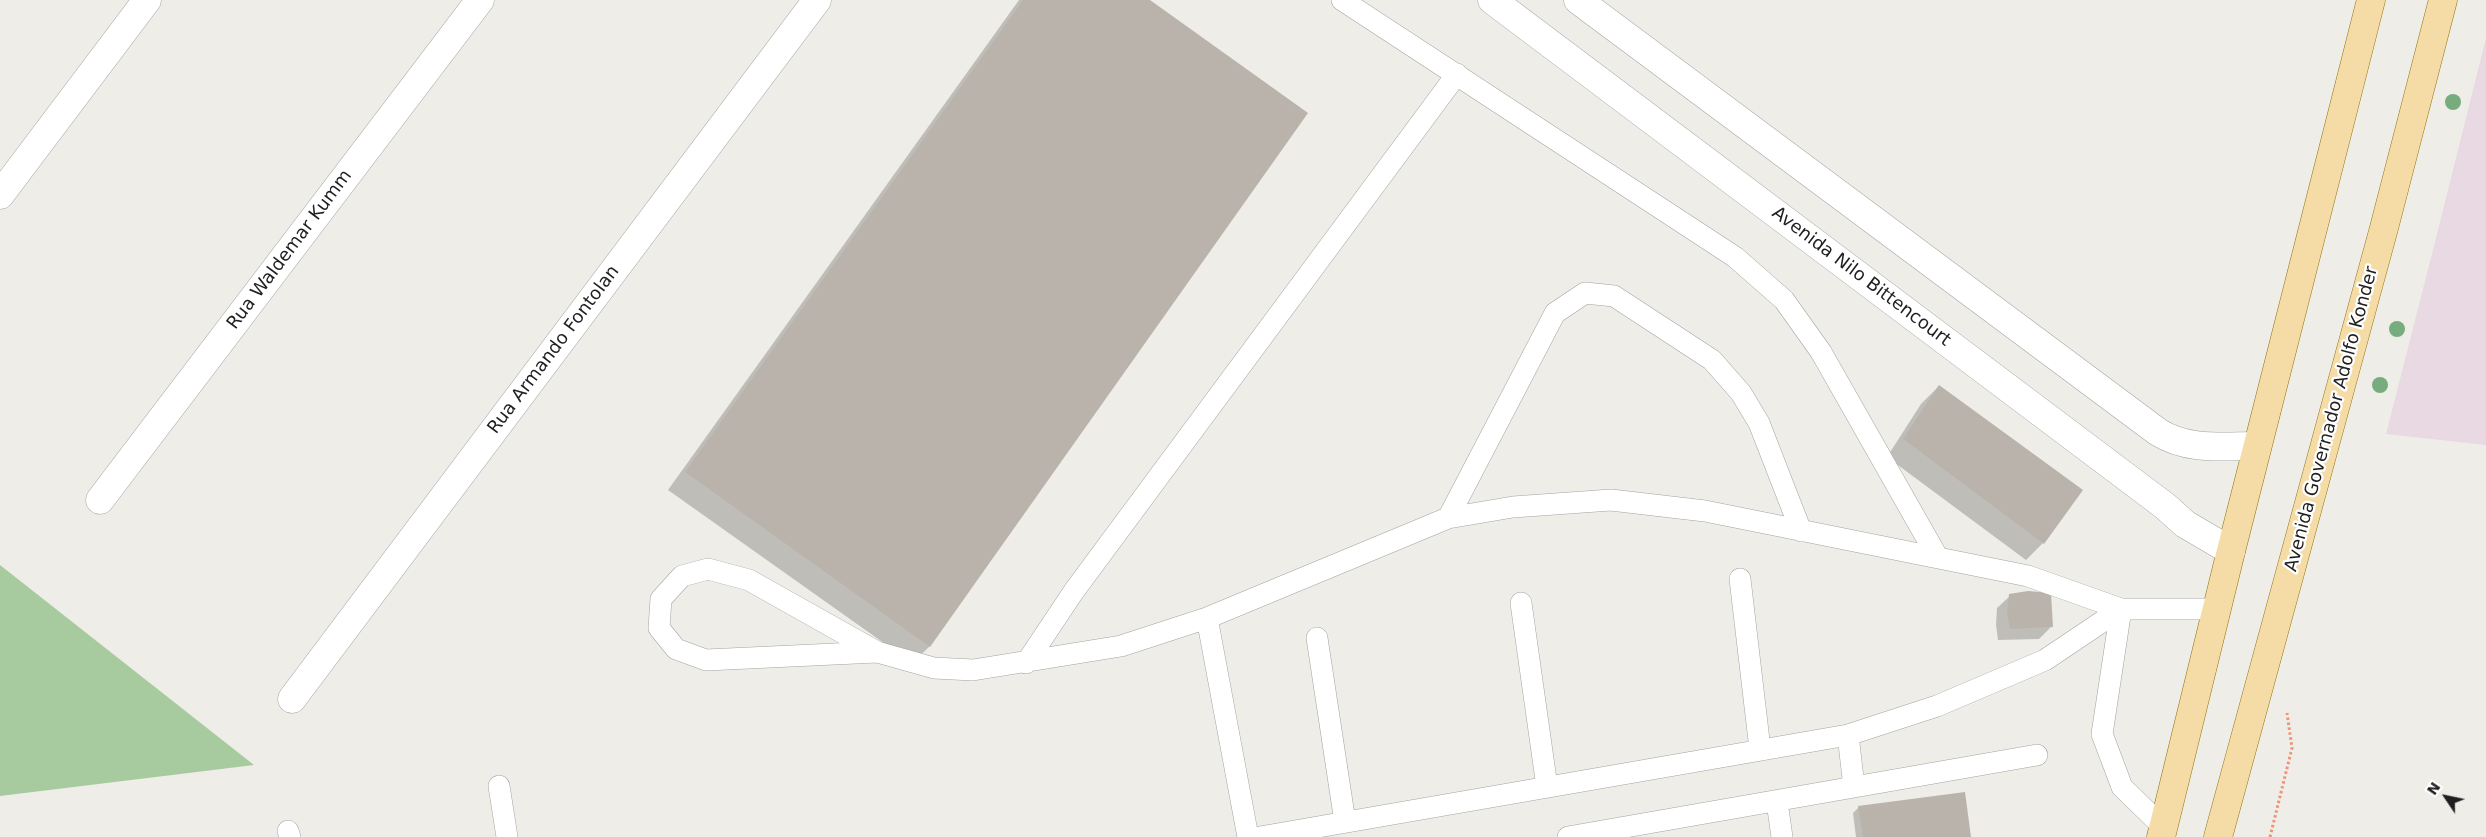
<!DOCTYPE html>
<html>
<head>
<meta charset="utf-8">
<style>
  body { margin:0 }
  #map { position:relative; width:2486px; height:837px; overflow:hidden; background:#efede7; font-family:"DejaVu Sans",sans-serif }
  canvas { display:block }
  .north { position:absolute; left:2421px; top:772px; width:50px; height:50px; -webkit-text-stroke:4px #fff; paint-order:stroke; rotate:304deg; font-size:14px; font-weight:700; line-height:20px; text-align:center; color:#1f1f1f }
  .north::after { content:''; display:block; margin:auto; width:18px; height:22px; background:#1f1f1f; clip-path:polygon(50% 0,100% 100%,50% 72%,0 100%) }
</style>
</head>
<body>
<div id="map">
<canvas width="2486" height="837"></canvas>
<div class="north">N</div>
</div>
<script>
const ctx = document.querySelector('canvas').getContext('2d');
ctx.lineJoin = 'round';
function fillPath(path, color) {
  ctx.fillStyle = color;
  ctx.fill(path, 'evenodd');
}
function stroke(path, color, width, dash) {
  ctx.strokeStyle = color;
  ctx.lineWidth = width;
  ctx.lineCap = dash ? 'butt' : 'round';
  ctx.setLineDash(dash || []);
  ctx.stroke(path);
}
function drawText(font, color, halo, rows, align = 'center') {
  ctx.font = font + ' "DejaVu Sans",sans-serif';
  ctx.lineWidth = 4.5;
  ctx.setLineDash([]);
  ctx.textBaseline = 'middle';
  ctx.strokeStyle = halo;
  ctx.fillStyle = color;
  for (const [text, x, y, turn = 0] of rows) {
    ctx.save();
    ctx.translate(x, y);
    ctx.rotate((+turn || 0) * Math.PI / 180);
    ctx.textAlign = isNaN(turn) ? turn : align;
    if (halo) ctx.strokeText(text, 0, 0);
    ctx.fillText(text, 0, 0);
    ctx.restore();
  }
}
fillPath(new Path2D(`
  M 2486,38 L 2486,445 L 2386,434 L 2435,242 Z`), '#e8d9e3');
fillPath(new Path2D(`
  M 0,565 L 254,765 L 0,796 Z`), '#a7cb9f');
fillPath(new Path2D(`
  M 1019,0 L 1148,0 L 930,646 L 912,663 L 668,490 Z
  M 1939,386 L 2043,543 L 2026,560 L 1887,457 L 1921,404 Z
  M 2010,596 L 2051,627 L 2039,639 L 1998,640 L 1996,625 L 1997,608 Z
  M 1859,807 L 1970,837 L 1856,837 L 1853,813 Z`), '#0003');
fillPath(new Path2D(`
  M 1023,0 L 1150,0 L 1308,113 L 930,647 L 685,472 Z
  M 1939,385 L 2083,490 L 2044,544 L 1903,439 Z
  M 2028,591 L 2051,593 L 2053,627 L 2010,629 L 2007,612 L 2009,594 Z
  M 1965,792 L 1971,837 L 1863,837 L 1858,806 Z`), '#b9b3ac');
const service = new Path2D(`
  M 1342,0 L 1735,257 L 1784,300 L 1821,352 L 1938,558
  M 1448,518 L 1555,313 L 1585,293 L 1614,296 L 1712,360 L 1741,393 L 1759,423 L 1801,531
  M 1740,579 L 1760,749
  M 1521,603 L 1547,787
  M 1207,618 L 1248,837
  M 1317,638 L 1345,822
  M 877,652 L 706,660 L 676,649 L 659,628 L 661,599 L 682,576 L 708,569 L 749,580 L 877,652 L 934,668 L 973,670 L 1121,646 L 1207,618 L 1448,518 L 1513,507 L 1611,500 L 1705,511 L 2028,576 L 2121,609 L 2102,734 L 2122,787 L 2163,827
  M 1026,663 L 1074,591 L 1457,74
  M 1848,735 L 1854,787
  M 499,786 L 507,837
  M 1777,802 L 1782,837
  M 288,831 L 290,837
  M 1260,837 L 1848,735 L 1937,706 L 2045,660 L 2121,609 L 2217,609
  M 1568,837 L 2037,755`);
const minor = new Path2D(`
  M 0,195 L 147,0
  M 100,500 L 480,0
  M 292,699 L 817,0`);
const tertiary = new Path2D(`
  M 1492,0 L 2165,506 L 2185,524 L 2231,551
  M 1578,0 L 2158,432 C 2188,451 2224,446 2257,446`);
const primary = new Path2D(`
  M 2161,837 L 2231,551 L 2371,0
  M 2218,837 L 2384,228 L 2443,0`);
stroke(service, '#a3a3a3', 22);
stroke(minor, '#a3a3a3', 29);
stroke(tertiary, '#a3a3a3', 29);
stroke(primary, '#8f730c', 29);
stroke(new Path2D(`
  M 2270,837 L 2292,748 L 2287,713`), '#ef9278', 3, [2.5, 2.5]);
stroke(service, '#fff', 21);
stroke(minor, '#fff', 28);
stroke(tertiary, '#fff', 28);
stroke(primary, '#f5dca6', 28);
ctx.fillStyle = '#77ac7e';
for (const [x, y] of [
  [2453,102],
  [2397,329],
  [2380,385]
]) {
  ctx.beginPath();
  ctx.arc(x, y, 8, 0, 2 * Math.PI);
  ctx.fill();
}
drawText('18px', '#1f1f1f', '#fff', [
  ["Rua Waldemar Kumm",290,250,-53],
  ["Avenida Nilo Bittencourt",1861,277,37],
  ["Rua Armando Fontolan",554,350,-53],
  ["Avenida Governador Adolfo Konder",2332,419,-75]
]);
</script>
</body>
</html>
